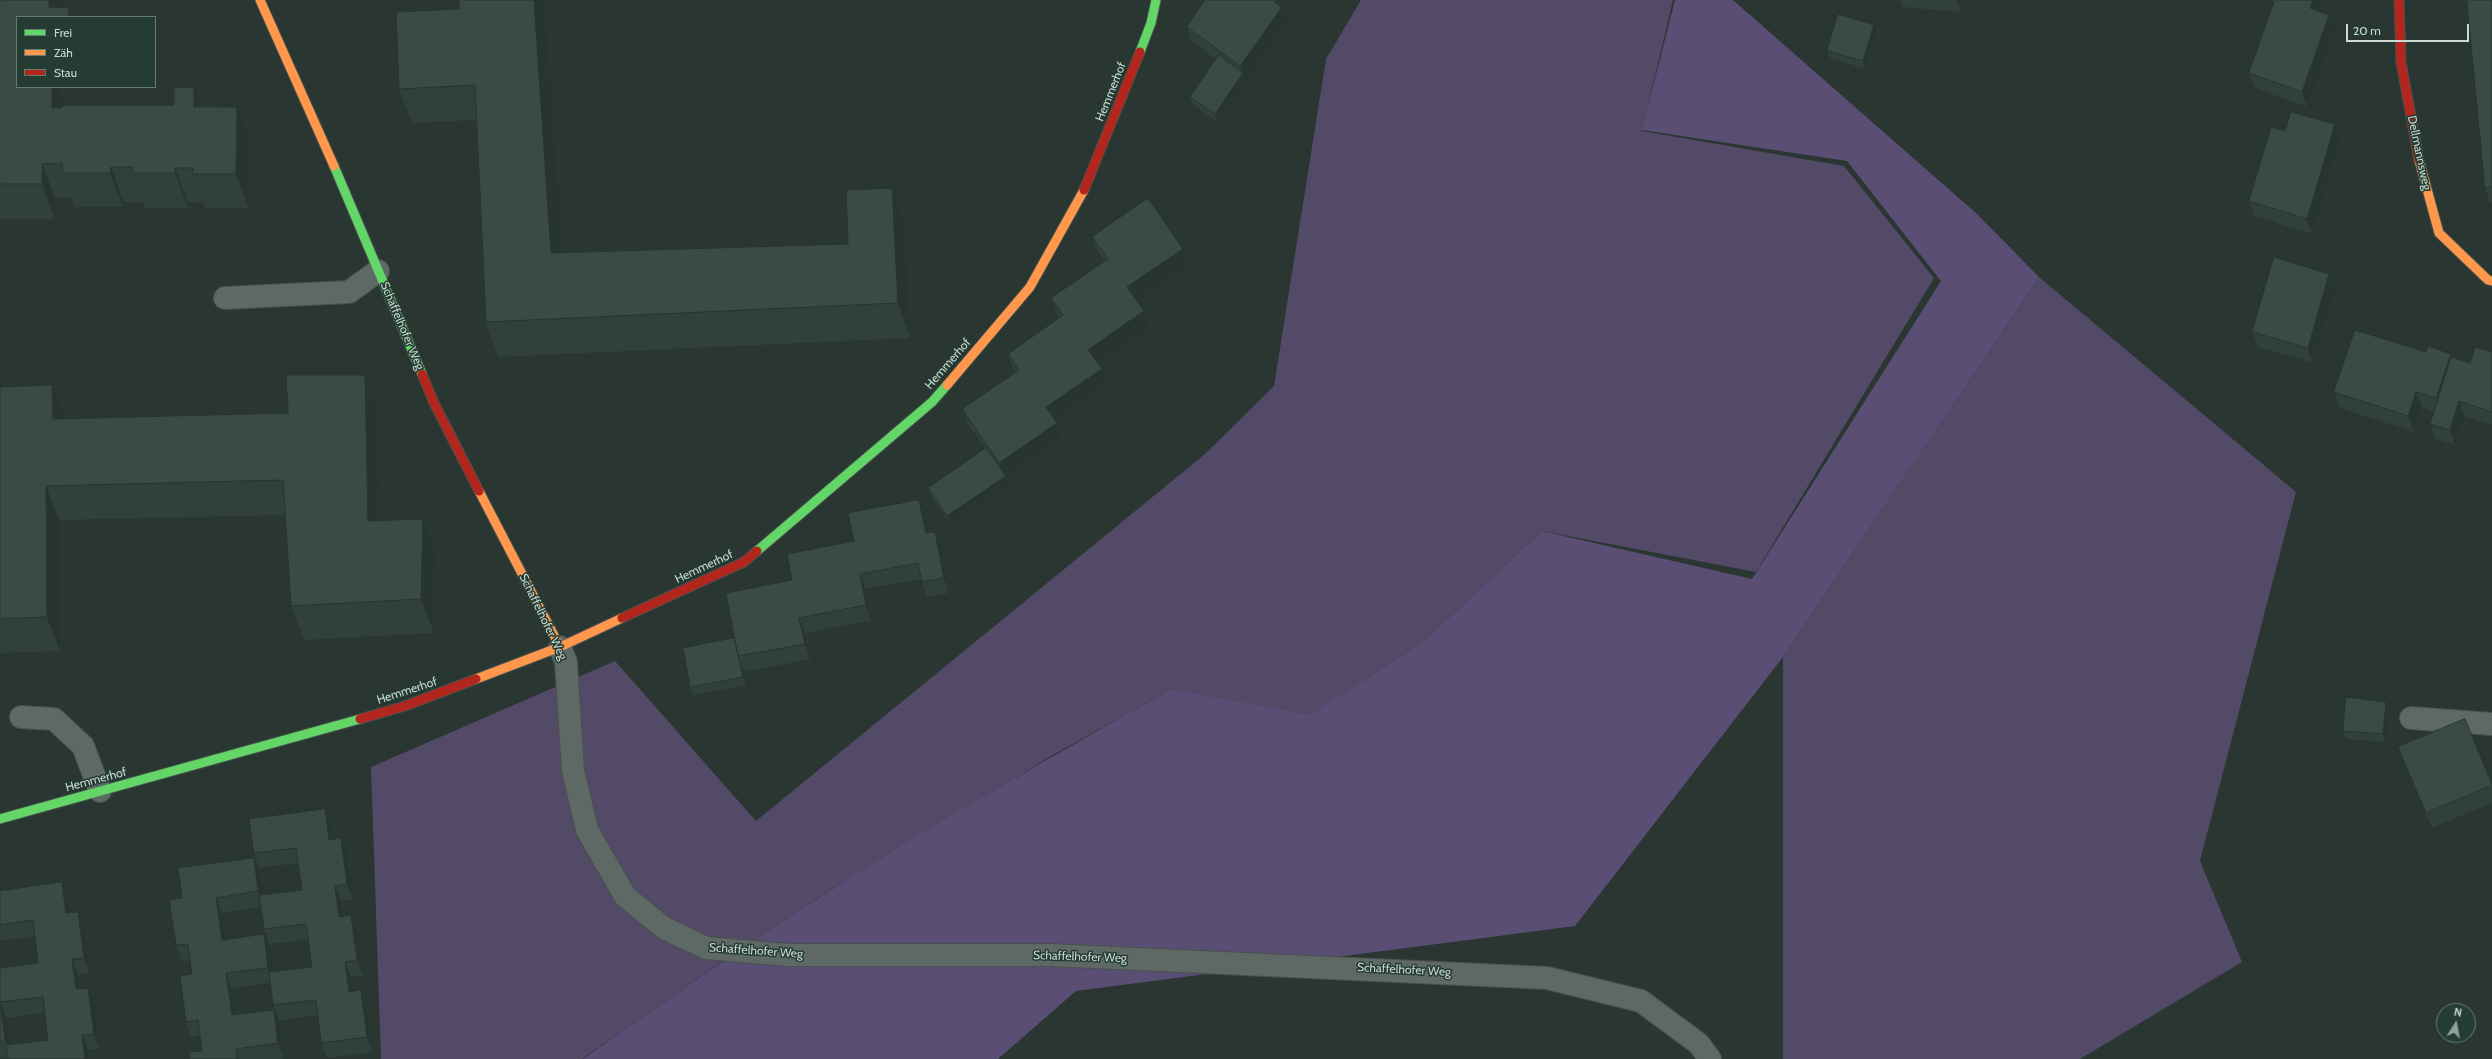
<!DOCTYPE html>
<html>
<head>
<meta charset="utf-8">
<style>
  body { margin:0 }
  #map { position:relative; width:2492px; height:1059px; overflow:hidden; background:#2a3631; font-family:Cabin,sans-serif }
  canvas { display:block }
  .legend { position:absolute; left:16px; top:16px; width:140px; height:72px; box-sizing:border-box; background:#243c32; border:1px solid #667b72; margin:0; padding:5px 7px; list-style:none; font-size:12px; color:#cad9d2 }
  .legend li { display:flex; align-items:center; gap:8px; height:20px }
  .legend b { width:20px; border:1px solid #667b72 }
  .north { position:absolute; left:2436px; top:1003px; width:40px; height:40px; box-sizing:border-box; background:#243c32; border:1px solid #667b72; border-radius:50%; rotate:11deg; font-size:11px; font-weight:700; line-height:16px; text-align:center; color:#cad9d2 }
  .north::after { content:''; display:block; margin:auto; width:14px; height:18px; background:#92a09a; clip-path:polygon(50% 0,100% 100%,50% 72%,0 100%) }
  .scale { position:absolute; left:2346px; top:24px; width:123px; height:18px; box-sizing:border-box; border:2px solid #cad9d2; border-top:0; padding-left:5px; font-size:12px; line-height:14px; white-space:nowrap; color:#cad9d2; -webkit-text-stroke:3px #243c32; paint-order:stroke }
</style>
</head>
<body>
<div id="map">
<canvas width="2492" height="1059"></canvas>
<ul class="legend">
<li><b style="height:5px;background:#63d668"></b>Frei</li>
<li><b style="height:5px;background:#ff974d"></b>Zäh</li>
<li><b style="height:5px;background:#b3261e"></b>Stau</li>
</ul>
<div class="north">N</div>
<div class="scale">20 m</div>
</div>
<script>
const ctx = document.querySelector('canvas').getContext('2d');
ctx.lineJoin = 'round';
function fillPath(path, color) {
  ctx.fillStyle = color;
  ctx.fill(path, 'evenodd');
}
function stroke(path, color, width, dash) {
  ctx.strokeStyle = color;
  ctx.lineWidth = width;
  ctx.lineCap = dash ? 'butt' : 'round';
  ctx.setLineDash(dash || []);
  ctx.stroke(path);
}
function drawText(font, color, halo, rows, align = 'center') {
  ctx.font = font + ' Cabin,sans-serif';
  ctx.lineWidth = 3;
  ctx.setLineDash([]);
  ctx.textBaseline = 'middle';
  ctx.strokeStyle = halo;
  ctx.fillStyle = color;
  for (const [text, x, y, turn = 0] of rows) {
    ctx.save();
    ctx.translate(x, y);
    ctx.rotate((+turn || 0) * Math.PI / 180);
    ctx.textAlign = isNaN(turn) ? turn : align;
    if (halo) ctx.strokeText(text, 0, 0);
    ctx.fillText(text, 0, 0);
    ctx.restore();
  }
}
fillPath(new Path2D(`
  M 1361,0 L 1673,0 L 1642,131 L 1844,166 L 1934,278 L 1756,572 L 1542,531 L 1422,643 L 1310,716 L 1172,689 L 1053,755 L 832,889 L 723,961 L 582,1059 L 381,1059 L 371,767 L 615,661 L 756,821 L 1205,454 L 1274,386 L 1326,59 Z
  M 2039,277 L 2296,492 L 2200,861 L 2242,962 L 2080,1059 L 1783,1059 L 1783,657 Z`), '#524a66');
fillPath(new Path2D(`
  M 1675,0 L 1733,0 L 1977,214 L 2039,277 L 1783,657 L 1575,926 L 1076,991 L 998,1059 L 583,1059 C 665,1001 747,944 831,890 C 942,819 1057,753 1172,689 L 1310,715 L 1422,643 L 1542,531 L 1752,579 L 1941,281 L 1847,161 L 1642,130 Z`), '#5a4e75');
const lane = new Path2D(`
  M 225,298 L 349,292 L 378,271
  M 560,647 L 566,662 L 573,770 L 587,830 L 625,896 L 664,928 L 706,948 L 788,955 L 1050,955 L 1547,978 L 1641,1001 L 1699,1044 L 1710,1059
  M 21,717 L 54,719 L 83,746 L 100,791
  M 2411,718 L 2492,724`);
const fast = new Path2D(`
  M 1140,52 L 1151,23 L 1156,0
  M 334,166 L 422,374
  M 757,551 L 932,402 L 947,385
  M 0,819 L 360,719`);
const slow = new Path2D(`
  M 260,0 L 334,166
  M 2419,160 L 2439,233 L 2488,280 L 2492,281
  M 947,385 L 1030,287 L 1084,190
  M 479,491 L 560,647
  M 476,679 L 560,647 L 622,618`);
const jam = new Path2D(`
  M 2399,0 L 2401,62 L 2419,160
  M 1084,190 L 1140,52
  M 422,374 L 434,403 L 479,491
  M 622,618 L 744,562 L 757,551
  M 360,719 L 405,706 L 476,679`);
stroke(lane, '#47524d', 24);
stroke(fast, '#47524d', 11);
stroke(slow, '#47524d', 11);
stroke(jam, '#47524d', 11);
stroke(lane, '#5e6864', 22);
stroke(fast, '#63d668', 9);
stroke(slow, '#ff974d', 9);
stroke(jam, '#b3261e', 9);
fillPath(new Path2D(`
  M 0,0 L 62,0 L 62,8 L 69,8 L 72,17 L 17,17 L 61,95 L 65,105 L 237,107 L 250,141 L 249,208 L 205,208 L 203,202 L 188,202 L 188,208 L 145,208 L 143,202 L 123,202 L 123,207 L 75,207 L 72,198 L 55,198 L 55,219 L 0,219 Z
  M 459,0 L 542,0 L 545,9 L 561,252 L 848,244 L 892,188 L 905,223 L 910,338 L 498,357 L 486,322 L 476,120 L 412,123 L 399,89 L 459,9 Z
  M 1205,0 L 1276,0 L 1275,2 L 1282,7 L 1287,22 L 1217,122 L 1193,105 L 1190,97 L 1216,59 L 1192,42 L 1187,27 Z
  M 1900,0 L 1963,0 L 1962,12 L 1902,7 Z
  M 2272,0 L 2320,0 L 2322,5 L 2319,12 L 2329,15 L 2335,31 L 2307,107 L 2255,88 L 2249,73 L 2274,4 Z
  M 2492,0 L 2492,203 L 2490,203 L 2485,188 Z
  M 1876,33 L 1865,69 L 1830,58 L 1827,51 Z
  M 2285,131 L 2340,140 L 2312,234 L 2254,216 L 2249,201 Z
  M 1092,237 L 1188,264 L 1136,300 L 1150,327 L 1097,363 L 1107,384 L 1055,420 L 1062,438 L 1006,477 L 1009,484 L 950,524 L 930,495 L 928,488 L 985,449 L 968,424 L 962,409 L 1015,372 L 1013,369 L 1008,354 L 1060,318 L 1057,313 L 1051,298 L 1104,261 L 1098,252 Z
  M 2329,274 L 2335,289 L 2313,363 L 2258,347 L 2252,332 Z
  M 2426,352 L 2451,354 L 2452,357 L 2470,363 L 2492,352 L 2492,425 L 2464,416 L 2455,445 L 2435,439 L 2430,424 L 2434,411 L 2422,407 L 2414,432 L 2340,408 L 2334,392 Z
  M 365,375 L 378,409 L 380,520 L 423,519 L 435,554 L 434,633 L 304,640 L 291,606 L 285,515 L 59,520 L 60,651 L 0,653 L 0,387 L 64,419 L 288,413 Z
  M 919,500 L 925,515 L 928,533 L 935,532 L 940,548 L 949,593 L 927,597 L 921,579 L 865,589 L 871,621 L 805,633 L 810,659 L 744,672 L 743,669 L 746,685 L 693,695 L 690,687 L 734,638 L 792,580 Z
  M 2386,702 L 2389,709 L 2386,742 L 2346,739 L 2343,731 Z
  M 2398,747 L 2492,784 L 2492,803 L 2432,828 L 2404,762 Z
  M 325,809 L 331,825 L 333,840 L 347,853 L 353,899 L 341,901 L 343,916 L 357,930 L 363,976 L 351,977 L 352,992 L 361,990 L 367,1006 L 373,1052 L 327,1058 L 321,1043 L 318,1015 L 279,1021 L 273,1005 L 271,983 L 231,988 L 235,1015 L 280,1025 L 284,1058 L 280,1059 L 190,1059 L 202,1051 L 200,1036 L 191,1037 L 186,1022 L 192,974 L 190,960 L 181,961 L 176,945 L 182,898 L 254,858 L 260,873 L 262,895 L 302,890 L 298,863 L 259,868 L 254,853 ZM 261,907 L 264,929 L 269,944 L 308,940 L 312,967 L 272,972 L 270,949 L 225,939 L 222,913 Z
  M 0,891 L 68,897 L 70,913 L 78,912 L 84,927 L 90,973 L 78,975 L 80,989 L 94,1003 L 100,1049 L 88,1050 L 89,1059 L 8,1059 L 7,1057 L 0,1058 L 0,1008 L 1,1007 L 6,1023 L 9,1045 L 48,1040 L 45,1012 L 6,1018 L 0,1002 L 38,963 L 35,936 L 0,941 Z`), '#31403a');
fillPath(new Path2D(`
  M 49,0 L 62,0 L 62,17 L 49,7 Z
  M 534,0 L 542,0 L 545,9 L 564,287 L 551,253 Z
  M 1957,0 L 1963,0 L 1962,12 Z
  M 2313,0 L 2320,0 L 2322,5 L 2315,23 L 2310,8 Z
  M 1282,7 L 1287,22 L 1246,81 L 1240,66 Z
  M 69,8 L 72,17 L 68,17 Z
  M 2329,15 L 2335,31 L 2307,107 L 2302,92 Z
  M 1874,25 L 1876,33 L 1865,69 L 1863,61 Z
  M 1243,73 L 1246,81 L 1217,122 L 1215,114 Z
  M 52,87 L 61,87 L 61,95 L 65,105 L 65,143 L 52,108 Z
  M 194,88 L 206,122 L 194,107 Z
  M 237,107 L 250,141 L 249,208 L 236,174 Z
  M 2335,124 L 2340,140 L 2312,234 L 2307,219 Z
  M 42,164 L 55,198 L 55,219 L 42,184 Z
  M 111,167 L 123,202 L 123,207 L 110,173 Z
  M 175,168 L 188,202 L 188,208 L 175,173 Z
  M 892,188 L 905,223 L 910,338 L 898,303 Z
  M 1183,249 L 1188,264 L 1133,302 L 1127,287 Z
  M 2329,274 L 2335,289 L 2313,363 L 2308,348 Z
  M 1144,311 L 1150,327 L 1094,365 L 1088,350 Z
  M 2451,354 L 2456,370 L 2441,413 L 2436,398 Z
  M 1102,369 L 1107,384 L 1052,422 L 1046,407 Z
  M 365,375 L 378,409 L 380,555 L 368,521 Z
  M 52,385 L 64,419 L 53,419 Z
  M 2416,392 L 2422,407 L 2414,432 L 2408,416 Z
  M 2459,401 L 2464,416 L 2455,445 L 2450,430 Z
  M 1057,423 L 1062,438 L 1006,477 L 1009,484 L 950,524 L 947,516 L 1004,477 L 999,463 Z
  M 46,486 L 59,520 L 60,651 L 47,617 Z
  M 919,500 L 925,515 L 931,549 L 926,533 Z
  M 423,519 L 435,554 L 434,633 L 421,599 Z
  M 935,532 L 940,548 L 949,593 L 944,578 Z
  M 860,574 L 865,589 L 871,621 L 866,605 Z
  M 799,618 L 805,633 L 810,659 L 805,644 Z
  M 740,661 L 743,669 L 746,685 L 743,677 Z
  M 2386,702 L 2389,709 L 2386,742 L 2383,734 Z
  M 325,809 L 331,825 L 335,855 L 329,840 Z
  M 341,838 L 347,853 L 353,899 L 347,884 Z
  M 254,858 L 260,873 L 264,906 L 258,891 Z
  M 62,882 L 68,897 L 72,928 L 66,913 Z
  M 335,886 L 341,901 L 345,932 L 339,917 Z
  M 216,898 L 222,913 L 227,955 L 222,940 Z
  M 78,912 L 84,927 L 90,973 L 84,958 Z
  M 351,915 L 357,930 L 363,976 L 357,960 Z
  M 264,934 L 270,949 L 274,983 L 268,968 Z
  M 72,959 L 78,975 L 82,1005 L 76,989 Z
  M 345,962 L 351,977 L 354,1007 L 349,992 Z
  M 226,973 L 231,988 L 237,1031 L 232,1015 Z
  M 88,988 L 94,1003 L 100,1049 L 94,1034 Z
  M 361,990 L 367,1006 L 373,1052 L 367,1037 Z
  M 1,1007 L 6,1023 L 11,1056 L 5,1041 Z
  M 274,1010 L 280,1025 L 284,1058 L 278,1043 Z
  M 82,1035 L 88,1050 L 89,1059 L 85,1059 Z
  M 236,1049 L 239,1059 L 237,1059 Z`), '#283430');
const building = new Path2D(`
  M 0,0 L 49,0 L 49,7 L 69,8 L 68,17 L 17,17 L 17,87 L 52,87 L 52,108 L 62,108 L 62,105 L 174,105 L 174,87 L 194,88 L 194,107 L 237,107 L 236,174 L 193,174 L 193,168 L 175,168 L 175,173 L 133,173 L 133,167 L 111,167 L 110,173 L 63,173 L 62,163 L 42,164 L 42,184 L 0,184 Z
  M 459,0 L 534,0 L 551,253 L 848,244 L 846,190 L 892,188 L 898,303 L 486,322 L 475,85 L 399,89 L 396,12 L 459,9 Z
  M 1205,0 L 1272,0 L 1282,7 L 1240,66 L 1187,27 Z
  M 2275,0 L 2313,0 L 2310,8 L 2329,15 L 2302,92 L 2249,73 Z
  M 2467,0 L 2492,0 L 2492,187 L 2485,188 Z
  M 1838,14 L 1874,25 L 1863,61 L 1827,51 Z
  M 1219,55 L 1243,73 L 1215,114 L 1190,97 Z
  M 2291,112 L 2335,124 L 2307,219 L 2249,201 L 2271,127 L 2285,131 Z
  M 1148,198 L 1183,249 L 1127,287 L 1144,311 L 1088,350 L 1102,369 L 1046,407 L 1057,423 L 999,463 L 962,409 L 1019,370 L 1008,354 L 1063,315 L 1051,298 L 1108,259 L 1092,237 Z
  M 2274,257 L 2329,274 L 2308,348 L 2252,332 Z
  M 2355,330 L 2426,352 L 2428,346 L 2451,354 L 2436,398 L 2416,392 L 2408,416 L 2334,392 Z
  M 2475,347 L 2492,352 L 2492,412 L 2459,401 L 2450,430 L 2430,424 L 2451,357 L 2470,363 Z
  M 286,375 L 365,375 L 368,521 L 423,519 L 421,599 L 291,606 L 283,480 L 46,486 L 47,617 L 0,619 L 0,387 L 52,385 L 53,419 L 288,413 Z
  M 986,448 L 1006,476 L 947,516 L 928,488 Z
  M 919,500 L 926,533 L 935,532 L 944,578 L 922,582 L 918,563 L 860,574 L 866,605 L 799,618 L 805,644 L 738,656 L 726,593 L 792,580 L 787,554 L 854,541 L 848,513 Z
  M 734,638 L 743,677 L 690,687 L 683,648 Z
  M 2346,697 L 2386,702 L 2383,734 L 2343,731 Z
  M 2465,719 L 2492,784 L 2492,785 L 2426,813 L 2398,747 Z
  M 325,809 L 329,840 L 341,838 L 347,884 L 335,886 L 339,917 L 351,915 L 357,960 L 345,962 L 349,992 L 361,990 L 367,1037 L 321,1043 L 316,1000 L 273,1005 L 269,972 L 312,967 L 306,924 L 264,929 L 259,895 L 302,890 L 296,848 L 254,853 L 249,819 Z
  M 254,858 L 258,891 L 216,898 L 222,940 L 264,934 L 268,968 L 226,973 L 232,1015 L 274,1010 L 278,1043 L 236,1049 L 237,1059 L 190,1059 L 189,1052 L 202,1051 L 198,1020 L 186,1022 L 180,976 L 192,974 L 188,944 L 176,945 L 169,900 L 182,898 L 178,868 Z
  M 62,882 L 66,913 L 78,912 L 84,958 L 72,959 L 76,989 L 88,988 L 94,1034 L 82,1035 L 85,1059 L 8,1059 L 6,1045 L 48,1040 L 43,997 L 0,1002 L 0,968 L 38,963 L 33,920 L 0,925 L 0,891 Z
  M 1,1007 L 5,1041 L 0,1042 L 0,1008 Z`);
fillPath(building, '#394b44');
stroke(building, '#283430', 1);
drawText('12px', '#cad9d2', '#243c32', [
  ["Hemmerhof",1111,92,-68],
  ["Dellmannsweg",2419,153,78],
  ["Schaffelhofer Weg",402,326,67],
  ["Hemmerhof",948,364,-49],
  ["Hemmerhof",704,567,-25],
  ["Schaffelhofer Weg",543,617,64],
  ["Hemmerhof",407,691,-18],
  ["Hemmerhof",96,780,-15],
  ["Schaffelhofer Weg",756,951,4],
  ["Schaffelhofer Weg",1080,957,2],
  ["Schaffelhofer Weg",1404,970,3]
]);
</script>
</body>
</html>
